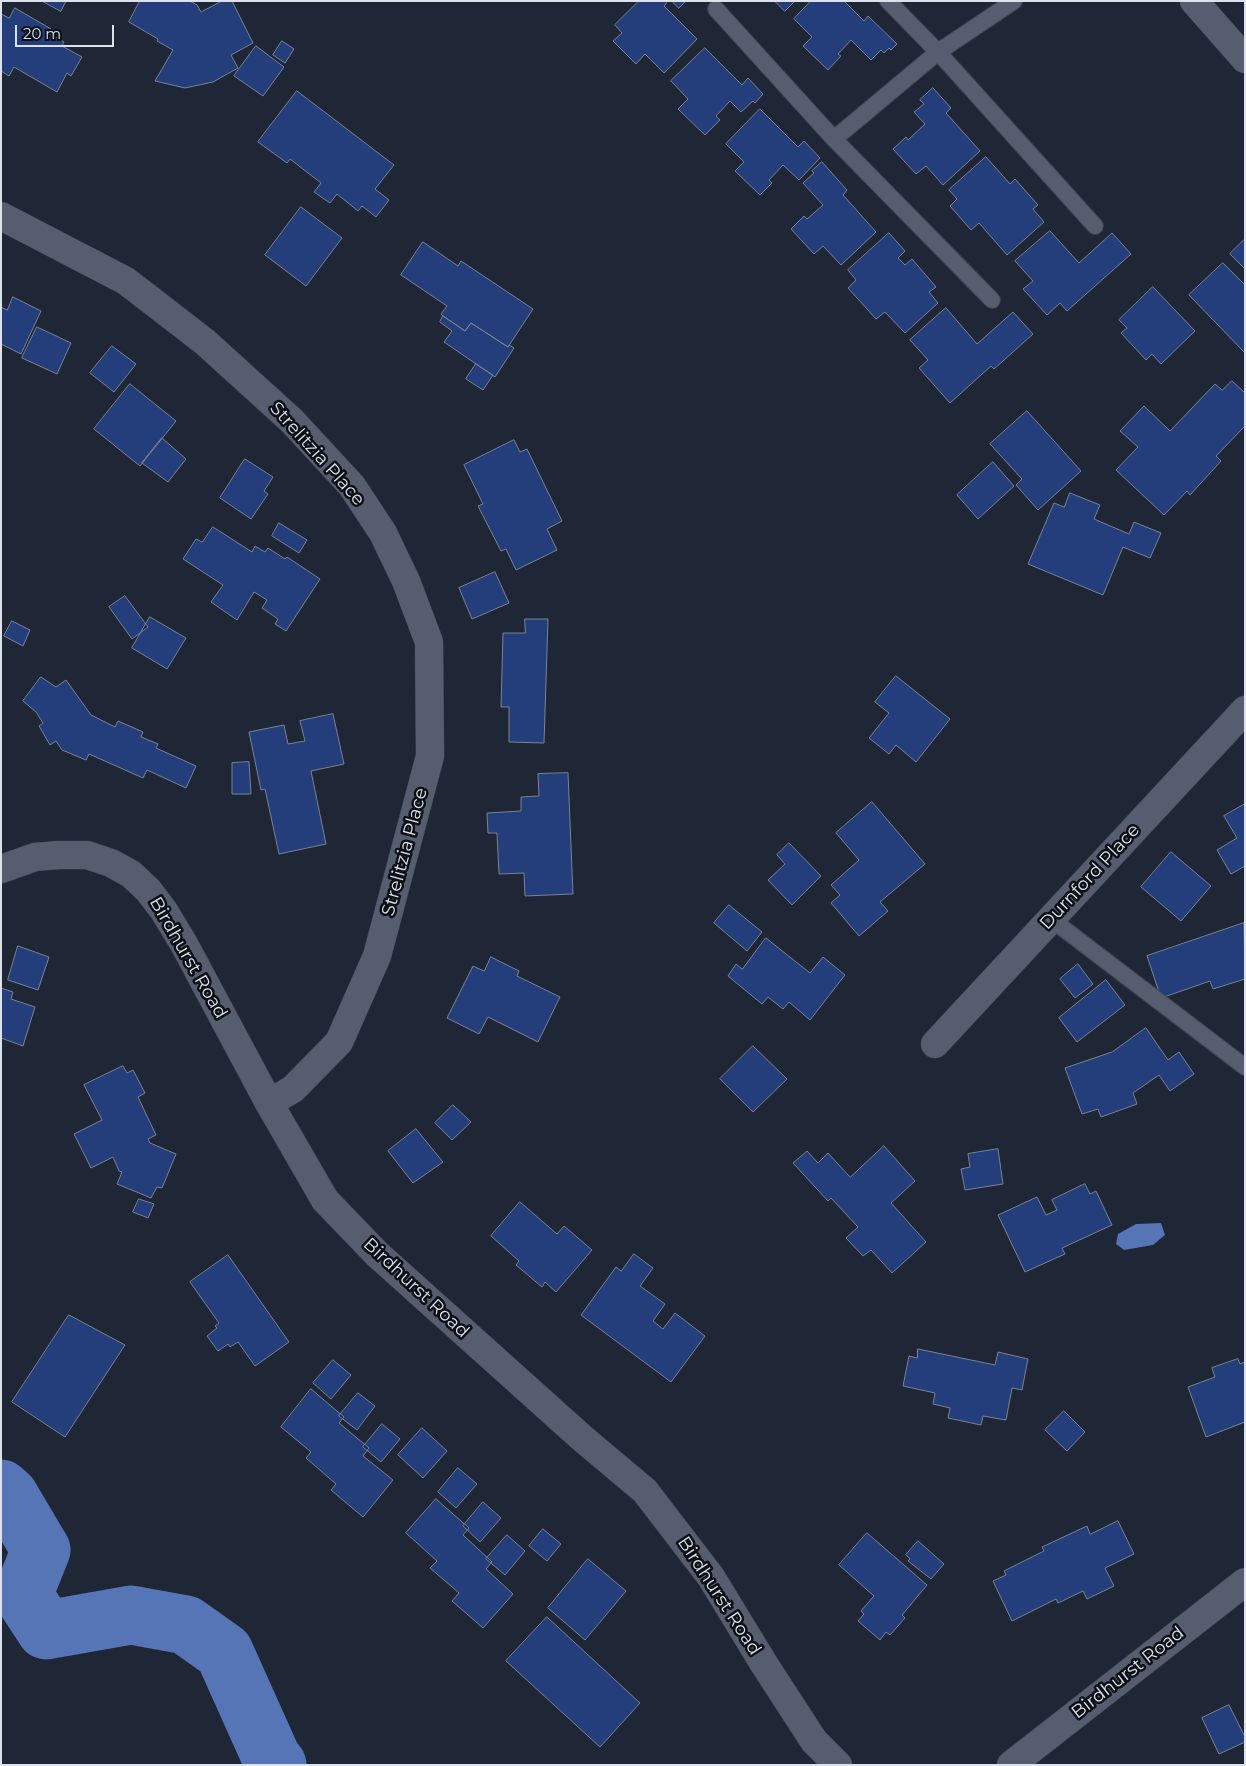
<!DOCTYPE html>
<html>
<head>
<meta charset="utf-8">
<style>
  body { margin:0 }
  #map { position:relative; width:1246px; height:1766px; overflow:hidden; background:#1f2635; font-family:Montserrat,sans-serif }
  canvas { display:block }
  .frame { position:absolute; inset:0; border:2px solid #dce1eb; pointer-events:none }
  .scale { position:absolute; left:15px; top:25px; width:99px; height:22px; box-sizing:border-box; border:2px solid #dce1eb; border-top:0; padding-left:6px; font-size:15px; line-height:18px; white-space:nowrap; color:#dce1eb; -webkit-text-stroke:4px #0c0f16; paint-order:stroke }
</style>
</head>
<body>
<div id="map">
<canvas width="1246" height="1766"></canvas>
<div class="frame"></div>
<div class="scale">20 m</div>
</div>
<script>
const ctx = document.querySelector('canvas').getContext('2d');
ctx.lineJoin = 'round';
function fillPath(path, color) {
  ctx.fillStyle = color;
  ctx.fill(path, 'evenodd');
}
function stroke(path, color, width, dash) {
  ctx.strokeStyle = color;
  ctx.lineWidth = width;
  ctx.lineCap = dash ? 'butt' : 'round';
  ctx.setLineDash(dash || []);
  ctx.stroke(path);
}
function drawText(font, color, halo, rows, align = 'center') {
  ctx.font = font + ' Montserrat,sans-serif';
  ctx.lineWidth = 5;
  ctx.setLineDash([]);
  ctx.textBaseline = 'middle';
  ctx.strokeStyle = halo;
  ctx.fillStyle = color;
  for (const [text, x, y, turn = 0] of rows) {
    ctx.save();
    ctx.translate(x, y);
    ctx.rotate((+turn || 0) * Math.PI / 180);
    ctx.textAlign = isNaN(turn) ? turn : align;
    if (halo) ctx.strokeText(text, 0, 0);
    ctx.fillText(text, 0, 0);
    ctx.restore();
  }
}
fillPath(new Path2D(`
  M 1161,1223 L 1165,1235 L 1153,1245 L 1124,1250 L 1116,1244 L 1118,1234 L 1136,1224 Z`), '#5675b7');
stroke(new Path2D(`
  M 1,1489 L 9,1496 L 41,1550 L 23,1595 L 46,1630 L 131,1615 L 186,1625 L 224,1652 L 272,1759 L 277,1765`), '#5675b7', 59);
const building = new Path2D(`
  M 42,1 L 66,1 L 61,11 Z
  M 140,1 L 190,1 L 197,5 L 201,12 L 222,1 L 232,1 L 253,43 L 231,55 L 238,68 L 213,82 L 185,88 L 155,81 L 173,50 L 157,41 L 158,39 L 129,22 Z
  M 639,1 L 668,1 L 664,6 L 697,39 L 664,73 L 645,54 L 636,64 L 613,41 L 622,33 L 615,25 Z
  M 672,1 L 686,1 L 679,8 Z
  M 775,1 L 795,1 L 785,11 Z
  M 811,1 L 844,1 L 864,21 L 868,16 L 897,44 L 891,50 L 889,48 L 884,53 L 881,50 L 871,60 L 851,40 L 838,54 L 841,56 L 828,70 L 803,46 L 812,37 L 794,19 Z
  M 15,8 L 51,29 L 49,33 L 64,42 L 62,46 L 82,57 L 71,76 L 67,73 L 57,92 L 14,67 L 9,76 L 1,71 L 1,14 L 9,18 Z
  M 282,41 L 294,49 L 285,63 L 273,55 Z
  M 256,46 L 284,67 L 263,96 L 234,76 Z
  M 705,48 L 742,85 L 748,78 L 763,94 L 755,103 L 753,101 L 741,112 L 730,101 L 716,116 L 720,120 L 705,135 L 678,109 L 688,99 L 671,81 Z
  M 933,88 L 951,108 L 946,113 L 980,151 L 943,185 L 926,166 L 916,174 L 893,149 L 906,137 L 908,140 L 925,124 L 914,112 L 924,104 L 920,100 Z
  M 297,91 L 394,165 L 375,189 L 389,200 L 376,217 L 362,206 L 358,211 L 337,194 L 330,203 L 314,192 L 321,183 L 290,159 L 287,163 L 258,142 Z
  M 760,109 L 798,147 L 804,141 L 820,158 L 799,180 L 783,165 L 769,180 L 772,183 L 760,195 L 735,171 L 744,162 L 726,144 Z
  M 986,157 L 1010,184 L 1015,179 L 1038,205 L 1033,209 L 1044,222 L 1007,255 L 979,223 L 971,230 L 950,206 L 957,199 L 949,190 Z
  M 822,162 L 847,190 L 843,195 L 876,232 L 841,265 L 823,246 L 814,254 L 791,229 L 804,216 L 807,219 L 823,205 L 803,183 L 814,173 L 812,171 Z
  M 301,207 L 342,238 L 306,286 L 265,255 Z
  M 1050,231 L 1079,263 L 1112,233 L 1131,254 L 1067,311 L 1060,303 L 1047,315 L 1023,289 L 1033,281 L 1015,261 Z
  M 889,233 L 905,251 L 898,258 L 905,265 L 912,259 L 936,287 L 929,292 L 938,303 L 905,333 L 885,312 L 876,319 L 848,288 L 856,280 L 848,270 Z
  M 1245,239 L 1245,269 L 1230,254 Z
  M 423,242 L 458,266 L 461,261 L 533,309 L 508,347 L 471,323 L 465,331 L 443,316 L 441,314 L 447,306 L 401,275 Z
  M 1223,263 L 1245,285 L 1245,353 L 1189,295 Z
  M 1153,287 L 1195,331 L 1161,364 L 1152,354 L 1146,360 L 1121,333 L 1127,328 L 1119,320 Z
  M 13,297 L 41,311 L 21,354 L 1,344 L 1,307 L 7,310 Z
  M 946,308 L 977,344 L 1013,312 L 1033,334 L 994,369 L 991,366 L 950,403 L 919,368 L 928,360 L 910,340 Z
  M 443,316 L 465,331 L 471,323 L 508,347 L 509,345 L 514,348 L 495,377 L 444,342 L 452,331 L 440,322 Z
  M 37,327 L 71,343 L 57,374 L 22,358 Z
  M 112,346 L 136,364 L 114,392 L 90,373 Z
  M 476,364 L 493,375 L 483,390 L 466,379 Z
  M 1232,381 L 1245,393 L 1245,426 L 1216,456 L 1221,461 L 1190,495 L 1187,491 L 1164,515 L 1116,470 L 1138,447 L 1120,431 L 1144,406 L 1170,431 L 1215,384 L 1222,390 Z
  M 130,384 L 176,421 L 140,466 L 94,429 Z
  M 1027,411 L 1081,471 L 1038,510 L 1016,485 L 1022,479 L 990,444 Z
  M 162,438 L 186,459 L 168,482 L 142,463 Z
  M 514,440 L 520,452 L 527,449 L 562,521 L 547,529 L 557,550 L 516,570 L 506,549 L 501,551 L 478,506 L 483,504 L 464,465 Z
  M 245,459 L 273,477 L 264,491 L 268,494 L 251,519 L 220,498 Z
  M 993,462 L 1014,486 L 978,519 L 957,495 Z
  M 1070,493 L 1100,505 L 1094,519 L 1129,534 L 1134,522 L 1161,533 L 1150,558 L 1123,547 L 1103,595 L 1028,564 L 1054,503 L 1064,507 Z
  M 279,523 L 307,540 L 299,553 L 272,536 Z
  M 213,527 L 252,552 L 255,546 L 265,552 L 268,548 L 285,559 L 287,557 L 320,579 L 286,631 L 275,624 L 278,619 L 262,608 L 267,600 L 254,592 L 237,620 L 211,602 L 223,585 L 183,559 L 196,539 L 202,542 Z
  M 495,572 L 509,603 L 472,619 L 459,588 Z
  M 125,596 L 148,627 L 132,639 L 109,607 Z
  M 150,617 L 186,638 L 167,669 L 132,648 Z
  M 525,619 L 548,619 L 544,743 L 509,742 L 509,707 L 501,707 L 503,633 L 525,633 Z
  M 12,621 L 30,630 L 23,646 L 4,636 Z
  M 896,676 L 950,719 L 916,762 L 896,745 L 889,754 L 869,738 L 889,713 L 875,702 Z
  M 41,677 L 56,687 L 66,680 L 91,715 L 115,727 L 118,721 L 143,732 L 141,737 L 158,744 L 156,748 L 196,766 L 186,788 L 147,770 L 143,778 L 89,754 L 86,760 L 62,750 L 56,741 L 50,745 L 39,726 L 43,723 L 36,712 L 23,701 Z
  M 333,714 L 344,764 L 311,771 L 326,844 L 279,854 L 265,789 L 261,790 L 249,732 L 284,725 L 288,744 L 305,741 L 300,721 Z
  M 249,762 L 251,794 L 232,794 L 232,763 Z
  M 568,773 L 573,894 L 525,896 L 524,873 L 499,874 L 497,833 L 488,833 L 487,813 L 521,811 L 521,797 L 539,796 L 538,774 Z
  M 872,802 L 925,864 L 880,902 L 888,911 L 859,936 L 831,903 L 840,895 L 831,885 L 859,860 L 836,833 Z
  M 1245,804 L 1245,866 L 1231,874 L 1217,850 L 1237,838 L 1224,816 Z
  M 789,843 L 821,876 L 792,905 L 768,880 L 785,864 L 777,855 Z
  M 1171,852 L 1211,886 L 1181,921 L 1141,887 Z
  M 729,905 L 762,932 L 747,951 L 714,923 Z
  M 1244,923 L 1245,979 L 1213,989 L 1210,981 L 1161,998 L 1147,956 Z
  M 766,938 L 810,973 L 823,957 L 845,975 L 810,1020 L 789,1002 L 783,1009 L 768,997 L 762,1004 L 728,976 L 736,964 L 742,969 Z
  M 18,946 L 49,957 L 38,990 L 8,980 Z
  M 491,957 L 519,971 L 517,976 L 560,997 L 538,1042 L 488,1017 L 479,1034 L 447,1018 L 473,966 L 484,971 Z
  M 1078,964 L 1093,984 L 1075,998 L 1060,979 Z
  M 1106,980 L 1125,1005 L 1077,1042 L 1059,1018 Z
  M 1,988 L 13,992 L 11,999 L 35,1007 L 23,1046 L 1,1038 Z
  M 1146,1028 L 1168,1060 L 1179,1052 L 1194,1074 L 1170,1091 L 1159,1075 L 1133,1093 L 1137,1104 L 1101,1117 L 1098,1109 L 1082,1114 L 1065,1068 L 1112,1052 Z
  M 753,1046 L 787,1079 L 753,1112 L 720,1079 Z
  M 123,1066 L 127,1073 L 133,1070 L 145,1093 L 138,1097 L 156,1135 L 148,1139 L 150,1143 L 176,1154 L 162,1188 L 157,1187 L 151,1198 L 117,1184 L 122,1172 L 119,1171 L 113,1157 L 91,1168 L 74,1134 L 102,1120 L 84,1085 Z
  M 453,1105 L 471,1122 L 452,1140 L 435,1123 Z
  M 416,1129 L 443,1162 L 413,1183 L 388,1151 Z
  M 884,1146 L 915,1181 L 891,1203 L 926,1242 L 892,1273 L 871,1250 L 863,1256 L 846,1238 L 858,1227 L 831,1198 L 828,1201 L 793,1163 L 807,1151 L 818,1163 L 828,1153 L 850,1177 Z
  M 998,1149 L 1003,1184 L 965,1190 L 961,1169 L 970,1167 L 968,1154 Z
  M 1085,1184 L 1090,1194 L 1096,1191 L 1112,1225 L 1062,1248 L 1065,1254 L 1025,1272 L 998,1215 L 1037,1197 L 1046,1215 L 1057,1210 L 1052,1200 Z
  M 139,1199 L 154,1204 L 148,1218 L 133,1212 Z
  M 520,1202 L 557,1234 L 564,1226 L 592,1250 L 556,1292 L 545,1282 L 542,1287 L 516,1265 L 519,1261 L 491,1236 Z
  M 634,1254 L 653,1268 L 640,1286 L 665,1304 L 653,1321 L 663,1329 L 675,1313 L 705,1336 L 671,1382 L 581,1315 L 616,1267 L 621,1271 Z
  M 228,1255 L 289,1342 L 255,1366 L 238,1342 L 230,1347 L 228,1344 L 218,1351 L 207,1336 L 217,1328 L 215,1326 L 219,1323 L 190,1282 Z
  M 69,1315 L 125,1345 L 65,1437 L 12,1402 Z
  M 918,1349 L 995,1365 L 998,1352 L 1028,1359 L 1022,1390 L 1012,1388 L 1006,1420 L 983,1416 L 981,1425 L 948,1418 L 950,1408 L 933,1404 L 935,1393 L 903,1386 L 909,1356 L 917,1358 Z
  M 1238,1359 L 1240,1364 L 1245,1362 L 1245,1422 L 1206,1437 L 1188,1387 L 1215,1377 L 1212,1368 Z
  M 333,1360 L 351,1375 L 331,1399 L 313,1383 Z
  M 311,1389 L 344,1417 L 339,1423 L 369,1448 L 363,1456 L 393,1480 L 363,1517 L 331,1490 L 336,1484 L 306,1458 L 311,1452 L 281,1427 Z
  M 358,1393 L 375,1406 L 357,1430 L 339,1416 Z
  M 1064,1411 L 1085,1432 L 1067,1451 L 1045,1430 Z
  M 382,1424 L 400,1439 L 381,1462 L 363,1447 Z
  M 422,1428 L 447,1451 L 423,1478 L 398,1455 Z
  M 458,1468 L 477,1484 L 456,1508 L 438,1492 Z
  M 436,1499 L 469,1528 L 463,1535 L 492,1562 L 486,1569 L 513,1594 L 483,1628 L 452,1601 L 459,1593 L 430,1568 L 437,1561 L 406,1533 Z
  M 483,1502 L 501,1518 L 480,1542 L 463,1526 Z
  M 1118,1521 L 1134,1554 L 1105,1568 L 1114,1586 L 1087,1599 L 1083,1591 L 1058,1603 L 1056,1599 L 1012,1621 L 993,1581 L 1006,1575 L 1004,1571 L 1044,1551 L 1042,1547 L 1087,1526 L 1090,1534 Z
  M 543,1529 L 561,1544 L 547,1561 L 529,1546 Z
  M 867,1533 L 927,1585 L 902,1615 L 905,1618 L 890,1635 L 886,1632 L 880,1640 L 858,1621 L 864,1614 L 861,1611 L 874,1596 L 839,1565 Z
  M 507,1535 L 525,1551 L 505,1575 L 486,1559 Z
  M 918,1541 L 944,1564 L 931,1579 L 908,1561 L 910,1559 L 906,1555 Z
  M 588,1559 L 626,1591 L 585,1640 L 548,1608 Z
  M 547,1617 L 640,1703 L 600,1747 L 506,1661 Z
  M 1229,1705 L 1245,1737 L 1245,1742 L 1219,1754 L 1202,1718 Z`);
fillPath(building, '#243e7b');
stroke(building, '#7a8394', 1);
const lane = new Path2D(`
  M 888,1 L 938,52 L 1095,226
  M 716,9 L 834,139 L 992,300
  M 834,139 L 938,52 L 1014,1
  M 1051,919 L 1245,1067`);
const street = new Path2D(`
  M 1,216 L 126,281 L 205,342 L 292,421 L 352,486 L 383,533 L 406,581 L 429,642 L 430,756 L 377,956 L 339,1042 L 293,1089 L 269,1103
  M 935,1044 L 1245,710`);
const secondary = new Path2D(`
  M 1194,1 L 1245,59
  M 1,869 L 35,857 L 59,855 L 87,855 L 111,863 L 131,874 L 148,890 L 164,911 L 184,944 L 269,1103 L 325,1200 L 377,1254 L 582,1438 L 645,1491 L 711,1577 L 764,1664 L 814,1741 L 838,1765
  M 1011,1765 L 1245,1582`);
stroke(lane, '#3c414e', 18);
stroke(street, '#3c414e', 29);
stroke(secondary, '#3c414e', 29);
stroke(lane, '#555d6e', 16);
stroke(street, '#555d6e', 28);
stroke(secondary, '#555d6e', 28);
drawText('18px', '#dce1eb', '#0c0f16', [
  ["Strelitzia Place",317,454,48],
  ["Strelitzia Place",405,852,-75],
  ["Durnford Place",1090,877,-47],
  ["Birdhurst Road",188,958,60],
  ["Birdhurst Road",416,1288,43],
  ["Birdhurst Road",719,1596,57],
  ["Birdhurst Road",1128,1673,-38]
]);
</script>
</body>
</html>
